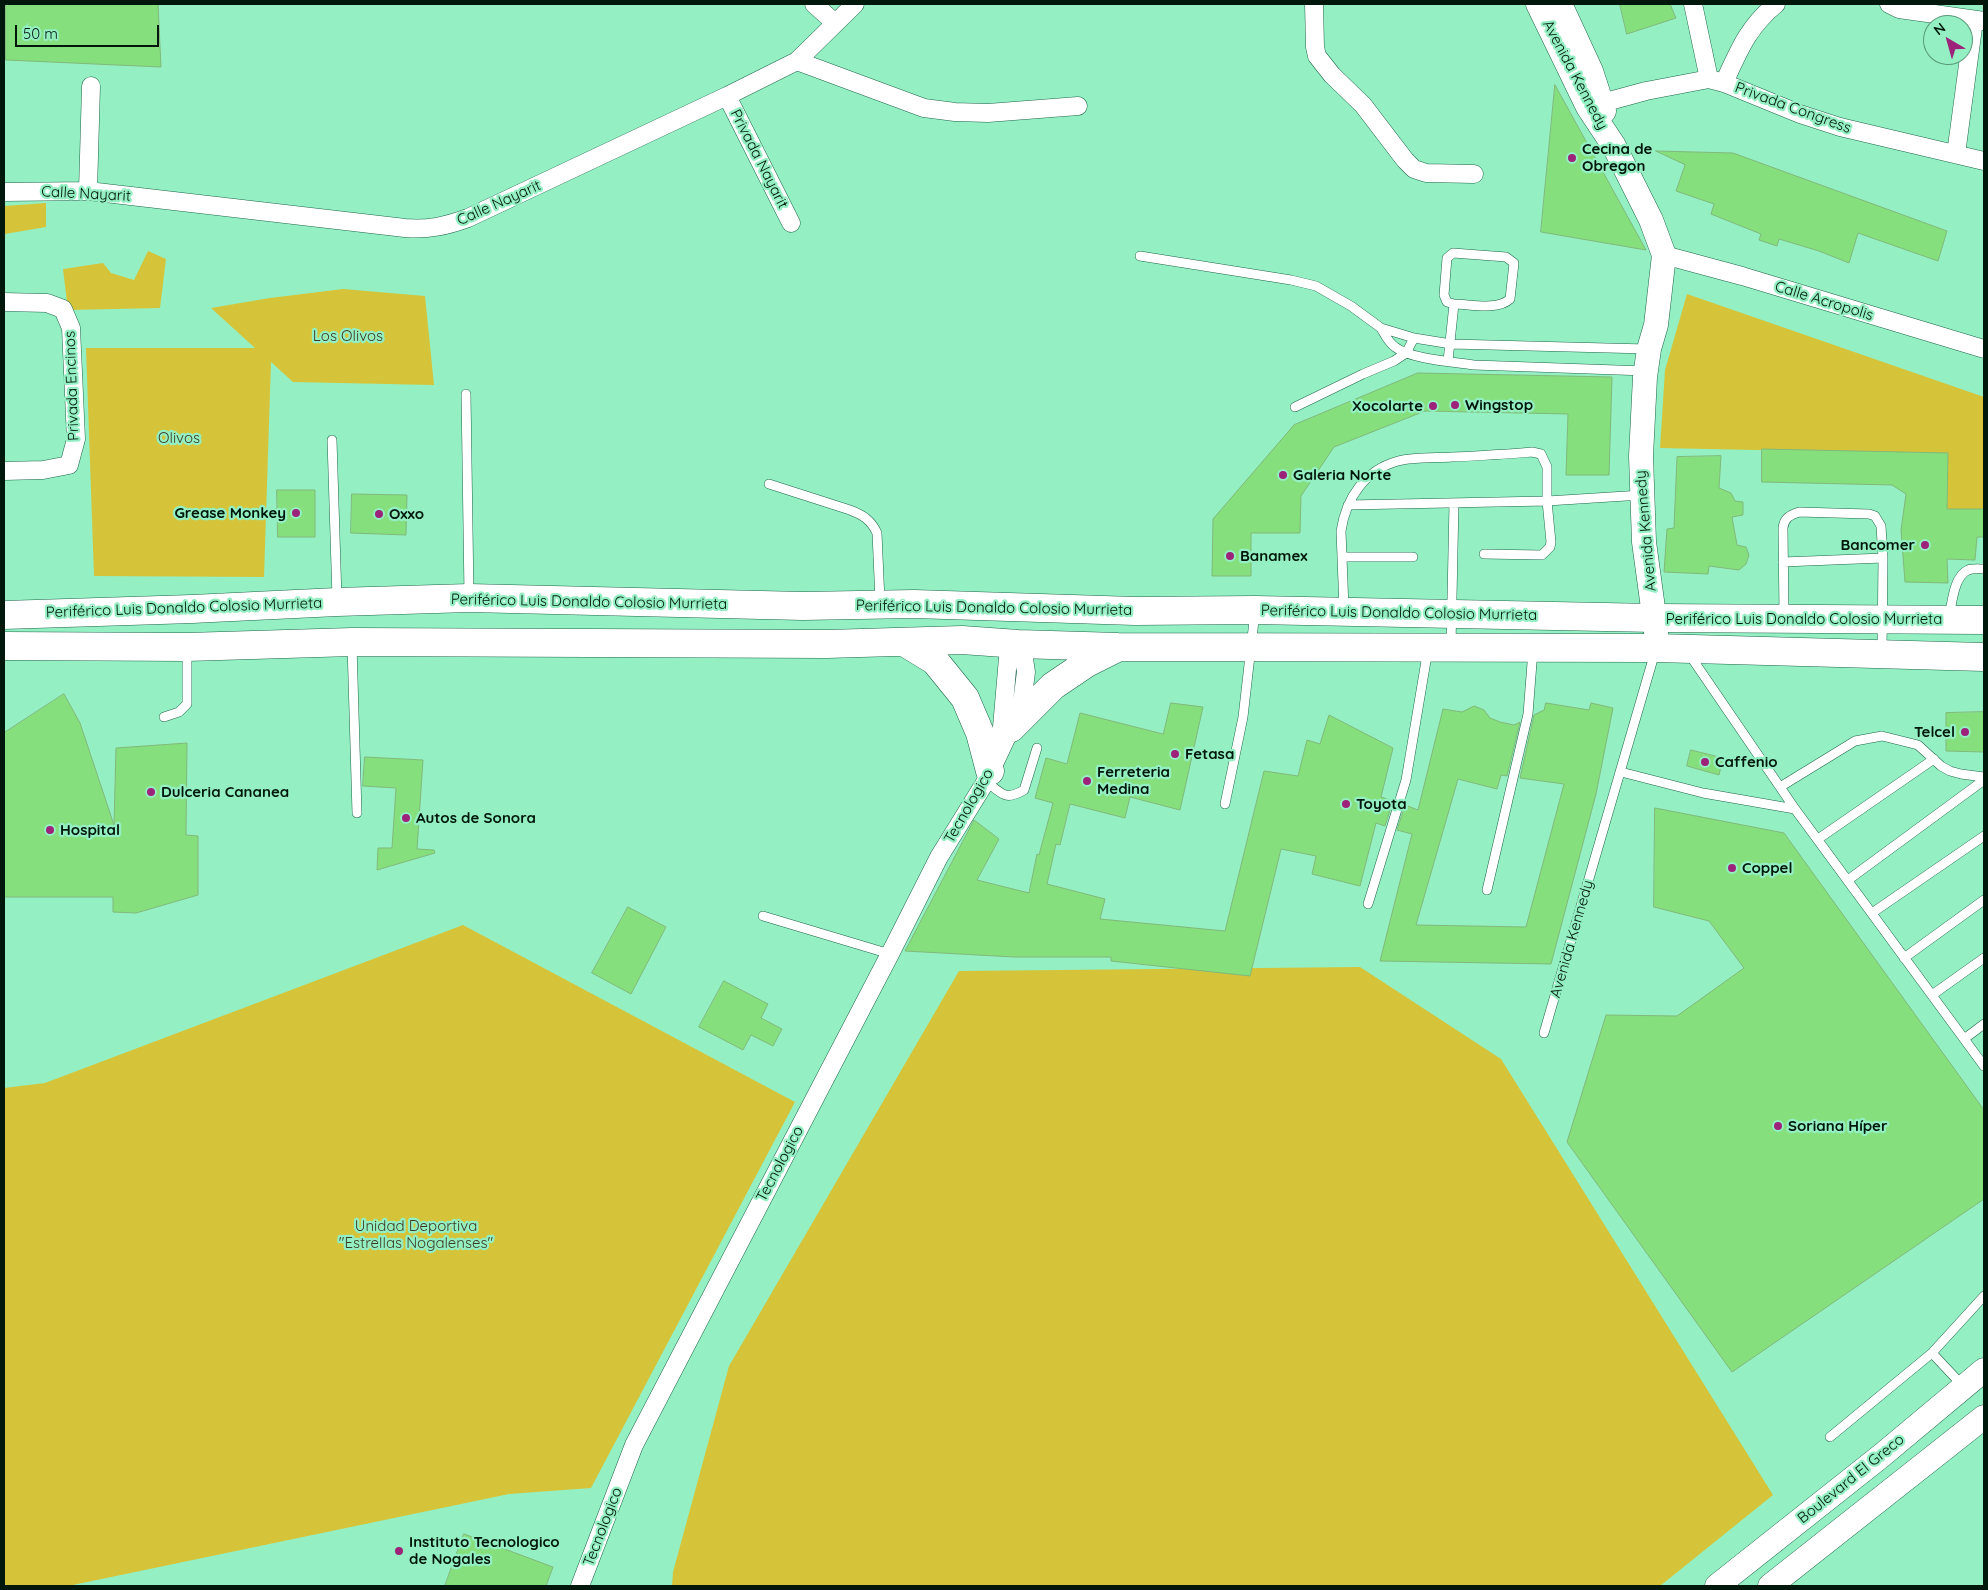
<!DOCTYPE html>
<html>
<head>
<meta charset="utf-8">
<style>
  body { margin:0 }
  #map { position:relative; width:1988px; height:1590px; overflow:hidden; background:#94efc3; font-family:Quicksand,sans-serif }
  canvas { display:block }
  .frame { position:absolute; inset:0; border:5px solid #00170b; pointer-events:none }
  .north { position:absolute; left:1923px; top:15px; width:50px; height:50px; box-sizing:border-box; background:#94efc3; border:1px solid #599979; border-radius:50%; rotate:322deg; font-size:14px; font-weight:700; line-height:20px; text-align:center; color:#00170b }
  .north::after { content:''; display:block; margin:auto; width:18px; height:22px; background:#9c227a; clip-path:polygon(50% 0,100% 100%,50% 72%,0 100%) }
  .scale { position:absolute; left:15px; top:25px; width:144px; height:22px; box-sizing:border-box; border:2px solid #00170b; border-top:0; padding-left:6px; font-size:15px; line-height:18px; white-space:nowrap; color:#00170b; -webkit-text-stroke:4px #94efc3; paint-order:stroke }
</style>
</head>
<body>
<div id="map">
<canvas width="1988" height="1590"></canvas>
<div class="frame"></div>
<div class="north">N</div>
<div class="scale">50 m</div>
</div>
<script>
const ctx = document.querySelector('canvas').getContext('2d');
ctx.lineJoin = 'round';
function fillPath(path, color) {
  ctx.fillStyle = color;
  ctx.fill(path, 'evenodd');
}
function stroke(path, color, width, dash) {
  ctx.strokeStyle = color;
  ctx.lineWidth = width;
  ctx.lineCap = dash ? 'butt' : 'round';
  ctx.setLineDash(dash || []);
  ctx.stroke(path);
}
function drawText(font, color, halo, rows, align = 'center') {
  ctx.font = font + ' Quicksand,sans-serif';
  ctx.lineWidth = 4.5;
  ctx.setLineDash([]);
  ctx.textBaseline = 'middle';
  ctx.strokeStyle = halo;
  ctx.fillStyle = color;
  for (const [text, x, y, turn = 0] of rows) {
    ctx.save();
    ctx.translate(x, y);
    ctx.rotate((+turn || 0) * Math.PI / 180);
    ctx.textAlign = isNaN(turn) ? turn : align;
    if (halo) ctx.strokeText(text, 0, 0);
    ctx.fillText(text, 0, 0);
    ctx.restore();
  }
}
fillPath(new Path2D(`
  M 46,203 L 46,227 L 5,234 L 4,206 Z
  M 148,251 L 166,259 L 160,308 L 68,310 L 63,269 L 103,263 L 111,273 L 134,280 Z
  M 343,289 L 425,296 L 434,385 L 293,382 L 271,362 L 264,577 L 94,576 L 86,348 L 255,348 L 211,308 L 270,298 Z
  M 1687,294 L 1984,397 L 1984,509 L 1947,509 L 1948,454 L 1660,448 L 1665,370 Z
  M 463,925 L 795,1102 L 591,1488 L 509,1494 L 68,1586 L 4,1586 L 4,1088 L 45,1083 Z
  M 1360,967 L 1501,1059 L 1773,1495 L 1660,1586 L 672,1586 L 673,1572 L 729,1366 L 959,971 Z`), '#d5c439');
const building = new Path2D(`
  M 6,4 L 158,4 L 161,67 L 6,60 Z
  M 1620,4 L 1670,4 L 1676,18 L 1627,34 Z
  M 1555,85 L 1646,250 L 1541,232 Z
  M 1656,151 L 1733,153 L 1947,231 L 1938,261 L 1858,233 L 1849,263 L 1819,251 L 1779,239 L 1777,246 L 1759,240 L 1761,234 L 1711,214 L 1714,204 L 1676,191 L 1685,165 Z
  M 1418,373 L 1612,377 L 1609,475 L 1566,475 L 1568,414 L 1425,411 L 1334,447 L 1301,496 L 1300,533 L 1251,533 L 1251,576 L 1212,576 L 1213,519 L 1294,425 Z
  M 1762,449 L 1948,453 L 1947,509 L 1984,509 L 1984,537 L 1977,537 L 1975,560 L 1947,559 L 1948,583 L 1905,582 L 1901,530 L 1906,494 L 1892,485 L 1762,482 Z
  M 1721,456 L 1719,488 L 1731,493 L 1735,501 L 1743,502 L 1743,515 L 1732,517 L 1737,545 L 1746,547 L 1749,555 L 1746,564 L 1739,570 L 1709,566 L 1708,574 L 1664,572 L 1667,529 L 1674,528 L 1677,457 Z
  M 277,490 L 315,490 L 315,537 L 278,537 Z
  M 352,494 L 407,495 L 406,535 L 351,533 Z
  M 64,694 L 80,723 L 114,825 L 116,748 L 187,743 L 186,835 L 198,836 L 198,895 L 136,913 L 113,912 L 113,897 L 4,897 L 4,733 Z
  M 1171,703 L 1203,707 L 1180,810 L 1130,797 L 1125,818 L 1070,804 L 1060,845 L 1056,844 L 1047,884 L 1105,899 L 1100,919 L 1225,931 L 1264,771 L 1298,776 L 1307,740 L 1320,744 L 1329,715 L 1393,748 L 1381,797 L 1393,801 L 1385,826 L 1376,823 L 1360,886 L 1312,874 L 1316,856 L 1281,849 L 1250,976 L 1111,961 L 1111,957 L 1014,957 L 905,951 L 974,820 L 999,839 L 977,880 L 1029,893 L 1037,854 L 1039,855 L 1053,803 L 1035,798 L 1046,758 L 1067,764 L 1080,713 L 1163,734 Z
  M 1546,703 L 1589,710 L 1591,703 L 1613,708 L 1596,794 L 1551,964 L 1380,961 L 1412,834 L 1397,830 L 1405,805 L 1418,810 L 1443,709 L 1462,712 L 1474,706 L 1484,710 L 1490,718 L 1500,722 L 1514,725 L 1520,722 L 1507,776 L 1501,775 L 1497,789 L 1458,779 L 1416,925 L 1526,927 L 1564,784 L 1520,778 L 1534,715 L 1544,710 Z
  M 1984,712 L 1984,752 L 1946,751 L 1946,713 Z
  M 1691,750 L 1723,758 L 1719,775 L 1687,766 Z
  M 365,757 L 423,760 L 417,849 L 434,850 L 435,853 L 377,870 L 378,848 L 392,848 L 396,788 L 363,786 Z
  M 1655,808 L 1784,833 L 1984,1110 L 1984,1199 L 1732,1372 L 1567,1142 L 1606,1015 L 1677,1016 L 1744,968 L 1709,921 L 1654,907 Z
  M 628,907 L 666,927 L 631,994 L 592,973 Z
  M 724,981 L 768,1004 L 761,1018 L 782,1029 L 773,1046 L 751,1035 L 743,1050 L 699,1027 Z
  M 464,1534 L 553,1567 L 546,1586 L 445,1586 Z`);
fillPath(building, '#85df7d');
stroke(building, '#80b97a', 1);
const lane = new Path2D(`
  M 1140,256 L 1291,280 L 1316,286 L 1351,306 L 1381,328 L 1414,338 L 1451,344 L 1647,349
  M 1381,328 C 1385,335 1388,342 1395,347 C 1410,359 1454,362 1474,365 L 1646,371
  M 1448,361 L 1454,304 C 1470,304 1497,311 1510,299 L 1514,263 L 1506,257 L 1453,253 L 1447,258 L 1444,295 L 1447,302 L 1454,304
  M 466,394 L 469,595
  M 1295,407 L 1363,374 L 1394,361 L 1406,353 L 1414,338
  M 332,440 L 337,599
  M 769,484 L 850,510 C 863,515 871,520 877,533 L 880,601
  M 1348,505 L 1547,501 L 1642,495
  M 1343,557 L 1413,557
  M 1783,562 L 1883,558
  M 1344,609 L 1341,531 C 1346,498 1365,470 1398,461 C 1413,457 1436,458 1452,457 C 1479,456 1505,454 1532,452 L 1541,454 L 1547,467 L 1547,501 L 1551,542 L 1550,547 L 1542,555 L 1484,554
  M 1784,616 L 1783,528 C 1784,518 1790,515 1799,512 L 1869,514 L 1875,516 L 1881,526 L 1883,558 L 1882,651
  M 1949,617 C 1952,603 1954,576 1968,570 C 1973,568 1979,569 1984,569
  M 352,645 L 357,813
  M 1451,645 L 1454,503
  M 1689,654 L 1795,809 L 1984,1066
  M 164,717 L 179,712 L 187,704 L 187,650
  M 1621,772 L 1703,793 L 1795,809
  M 986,781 C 1002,794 1005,801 1024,790 L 1037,748
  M 1780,787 L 1855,741 L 1882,736 L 1918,745 L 1941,766 L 1950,771 L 1961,774 L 1984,777
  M 1225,804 L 1243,717 L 1255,612
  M 1818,839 L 1934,759
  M 1848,880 L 1984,780
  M 1487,890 L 1528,714 L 1533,650
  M 1368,904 L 1406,780 L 1428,649
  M 1872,913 L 1984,836
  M 763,916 L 890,954
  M 1904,958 L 1984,900
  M 1932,995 L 1984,958
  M 1544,1033 L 1655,652
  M 1964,1039 L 1984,1024
  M 1932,1353 L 1962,1385
  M 1830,1437 L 1932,1353 L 1984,1296`);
const street = new Path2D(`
  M 814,4 L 835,23
  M 1314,4 L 1315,47 L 1317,56 L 1332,75 L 1363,105 L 1405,160 L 1414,169 L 1426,173 L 1474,174
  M 1693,4 L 1709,79
  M 1889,4 L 1899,9 L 1984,21
  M 797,61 L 924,108 L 955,112 L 988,113 L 1078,106
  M 1724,83 C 1739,50 1748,27 1776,4
  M 727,96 L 791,223
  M 1591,106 L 1646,91 L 1709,79 L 1724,83 L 1800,114 L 1840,127 L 1984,161
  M 1956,154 L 1974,20
  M 88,191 L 91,86
  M 4,192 L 88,191 L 405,228 C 428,230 446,226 468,218 L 727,96 L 797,61 L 855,4
  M 1664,255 L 1742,276 L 1984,349
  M 4,302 L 47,303 L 63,309 L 71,328 L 76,439 L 69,465 L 43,470 L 4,471
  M 580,1586 L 634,1445 L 890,954 L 939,857 L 986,781 L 1011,728 L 1022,703 L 1026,672 L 1023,652 L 1018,644 L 1008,658 L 1000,750`);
const secondary = new Path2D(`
  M 1538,4 L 1588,107 L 1614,146 L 1651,220 L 1664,255 L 1656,325 L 1649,349 L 1645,377 L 1641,456 L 1644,542 L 1656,630 L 1656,648
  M 1560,4 L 1591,71 L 1604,111
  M 1717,1586 L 1881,1456 L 1984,1370
  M 1770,1586 L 1984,1417`);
const primary = new Path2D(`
  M 4,615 L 192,609 L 337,602 L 469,598 L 803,606 L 914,604 L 1135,611 L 1255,610 L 1654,618 L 1984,620
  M 904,642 L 935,661 L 965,698 L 980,733 L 990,771
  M 4,646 L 187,647 L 352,642 L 827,644 L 962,640 L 1018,644 L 1118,647 L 1656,648 L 1984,657
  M 1011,728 L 1053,686 L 1087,663 L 1117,648`);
stroke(lane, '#1e6649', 10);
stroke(street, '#1e6649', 19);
stroke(secondary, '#1e6649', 25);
stroke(primary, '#1e6649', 29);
stroke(lane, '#fff', 9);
stroke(street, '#fff', 18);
stroke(secondary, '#fff', 24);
stroke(primary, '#fff', 28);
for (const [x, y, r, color] of [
  [1572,158,5,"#9c227a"],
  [1455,405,5,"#9c227a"],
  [1433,406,5,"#9c227a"],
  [1283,475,5,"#9c227a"],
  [296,513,5,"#9c227a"],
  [379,514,5,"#9c227a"],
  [1925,545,5,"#9c227a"],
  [1230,556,5,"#9c227a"],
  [1965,732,5,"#9c227a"],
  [1175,754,5,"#9c227a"],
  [1705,762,5,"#9c227a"],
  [1087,781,5,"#9c227a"],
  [151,792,5,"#9c227a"],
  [1346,804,5,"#9c227a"],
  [406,818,5,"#9c227a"],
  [50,830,5,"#9c227a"],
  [1732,868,5,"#9c227a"],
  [1778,1126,5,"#9c227a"],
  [399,1551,5,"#9c227a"]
]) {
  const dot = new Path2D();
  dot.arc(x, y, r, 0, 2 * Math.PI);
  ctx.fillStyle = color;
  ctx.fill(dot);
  stroke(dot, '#94efc3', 2);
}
drawText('15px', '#00170b', '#94efc3', [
  ["Avenida Kennedy",1575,75,62],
  ["Privada Congress",1793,108,20],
  ["Privada Nayarit",759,159,63],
  ["Calle Nayarit",86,194,3],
  ["Calle Nayarit",499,203,-24],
  ["Calle Acropolis",1824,301,17],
  ["Privada Encinos",72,386,-92],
  ["Avenida Kennedy",1646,531,-95],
  ["Periférico Luis Donaldo Colosio Murrieta",589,602,1],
  ["Periférico Luis Donaldo Colosio Murrieta",184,608,-2],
  ["Periférico Luis Donaldo Colosio Murrieta",994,608,1],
  ["Periférico Luis Donaldo Colosio Murrieta",1399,613,1],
  ["Periférico Luis Donaldo Colosio Murrieta",1804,619],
  ["Tecnologico",969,806,-60],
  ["Avenida Kennedy",1572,939,-74],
  ["Tecnologico",780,1164,-62],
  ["Boulevard El Greco",1851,1479,-39],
  ["Tecnologico",603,1527,-69]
]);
drawText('bold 15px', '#00170b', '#94efc3', [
  ["Cecina de",1582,149],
  ["Obregon",1582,166],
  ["Wingstop",1465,405],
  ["Xocolarte",1423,406,"right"],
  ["Galeria Norte",1293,475],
  ["Grease Monkey",286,513,"right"],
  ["Oxxo",389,514],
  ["Bancomer",1915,545,"right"],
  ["Banamex",1240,556],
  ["Telcel",1955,732,"right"],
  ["Fetasa",1185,754],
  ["Caffenio",1715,762],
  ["Ferreteria",1097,772],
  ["Medina",1097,789],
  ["Dulceria Cananea",161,792],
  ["Toyota",1356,804],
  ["Autos de Sonora",416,818],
  ["Hospital",60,830],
  ["Coppel",1742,868],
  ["Soriana Híper",1788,1126],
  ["Instituto Tecnologico",409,1542],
  ["de Nogales",409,1559]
], 'left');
drawText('15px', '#3d3a23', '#94efc3', [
  ["Los Olivos",348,336],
  ["Olivos",179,438],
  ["Unidad Deportiva",416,1226],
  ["\"Estrellas Nogalenses\"",416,1243]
]);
</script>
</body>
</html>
